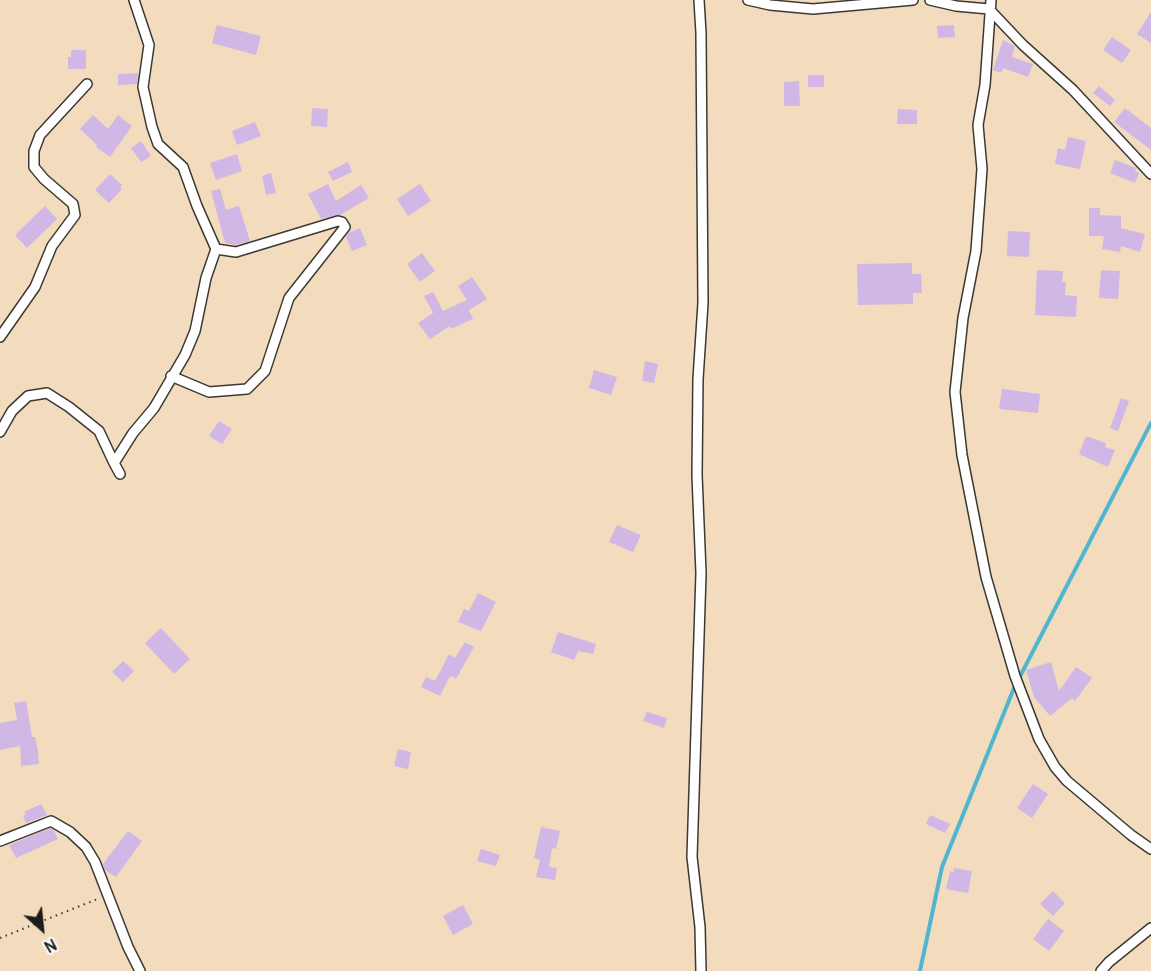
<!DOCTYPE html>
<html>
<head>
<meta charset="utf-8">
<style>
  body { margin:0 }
  #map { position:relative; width:1151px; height:971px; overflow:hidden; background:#f2dcbd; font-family:Pangolin,sans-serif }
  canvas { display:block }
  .north { position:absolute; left:12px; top:899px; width:60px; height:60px; -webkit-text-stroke:4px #fff; paint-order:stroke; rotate:153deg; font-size:16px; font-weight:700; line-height:24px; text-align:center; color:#1c1c1c }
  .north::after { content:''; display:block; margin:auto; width:21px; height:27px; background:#1c1c1c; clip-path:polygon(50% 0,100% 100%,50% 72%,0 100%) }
</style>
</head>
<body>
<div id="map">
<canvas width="1151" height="971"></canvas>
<div class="north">N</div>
</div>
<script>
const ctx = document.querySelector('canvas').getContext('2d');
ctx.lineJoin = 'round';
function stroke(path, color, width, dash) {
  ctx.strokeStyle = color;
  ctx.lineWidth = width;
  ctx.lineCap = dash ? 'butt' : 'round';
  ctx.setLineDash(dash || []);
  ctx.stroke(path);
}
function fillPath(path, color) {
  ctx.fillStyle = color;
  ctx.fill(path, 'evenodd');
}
stroke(new Path2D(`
  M 920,971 L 942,867 L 1014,688 L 1151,423`), '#50b6cf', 4);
fillPath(new Path2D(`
  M 1151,12 L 1151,43 L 1137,34 Z
  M 217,25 L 261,36 L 256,55 L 212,43 Z
  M 954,25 L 955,37 L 938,38 L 937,26 Z
  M 1112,37 L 1131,50 L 1122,63 L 1103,50 Z
  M 1003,40 L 1015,46 L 1012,57 L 1033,64 L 1028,77 L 1003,68 L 1001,73 L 993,70 Z
  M 71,50 L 86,50 L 86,69 L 68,69 L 68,57 L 71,57 Z
  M 138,73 L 137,84 L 118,85 L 118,74 Z
  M 808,75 L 824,75 L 824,87 L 808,87 Z
  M 799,81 L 800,106 L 784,106 L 784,82 Z
  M 1099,86 L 1115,100 L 1110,106 L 1093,93 Z
  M 312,108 L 328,109 L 327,127 L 311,126 Z
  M 1125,108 L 1151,128 L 1151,150 L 1114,122 Z
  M 898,109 L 917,110 L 917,124 L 897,124 Z
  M 93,115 L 108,129 L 118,115 L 132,126 L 110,157 L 96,147 L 97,145 L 80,129 Z
  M 255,122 L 261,136 L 237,145 L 232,131 Z
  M 1068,137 L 1086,141 L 1080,169 L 1055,164 L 1058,148 L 1065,150 Z
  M 141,141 L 151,156 L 141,162 L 131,148 Z
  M 237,154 L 242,171 L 216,180 L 210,163 Z
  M 1115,160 L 1136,168 L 1135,171 L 1139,173 L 1135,183 L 1110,173 Z
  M 348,162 L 352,172 L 333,181 L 328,172 Z
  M 271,173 L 276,193 L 266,195 L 262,176 Z
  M 110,174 L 122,185 L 120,188 L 122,189 L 109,203 L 95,190 Z
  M 328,184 L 336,201 L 361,185 L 369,198 L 340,215 L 321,219 L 308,194 Z
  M 420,184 L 431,201 L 408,216 L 397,199 Z
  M 220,189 L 226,210 L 239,206 L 250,241 L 235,245 L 225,243 L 211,191 Z
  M 45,206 L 57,219 L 27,248 L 15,235 Z
  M 1089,208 L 1100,208 L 1100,215 L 1121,216 L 1121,228 L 1145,234 L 1140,252 L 1121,246 L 1120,252 L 1102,249 L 1104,236 L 1089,236 Z
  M 360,228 L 367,245 L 352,251 L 346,237 L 349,233 Z
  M 1008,231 L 1030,232 L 1029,257 L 1007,256 Z
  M 422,253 L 435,271 L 420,282 L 407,264 Z
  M 912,263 L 912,274 L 921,274 L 922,293 L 913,293 L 913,304 L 858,305 L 857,264 Z
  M 1037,270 L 1063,271 L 1062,282 L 1066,282 L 1065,295 L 1077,296 L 1076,317 L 1035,315 Z
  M 1101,270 L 1120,271 L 1118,299 L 1099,298 Z
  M 472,277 L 487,299 L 469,310 L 473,319 L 451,329 L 450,326 L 430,339 L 418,323 L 433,313 L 424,296 L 433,292 L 443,311 L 467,300 L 458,286 Z
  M 645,361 L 658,364 L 654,383 L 642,381 Z
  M 594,370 L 617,377 L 611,395 L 589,388 Z
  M 1002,389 L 1040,394 L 1038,413 L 999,409 Z
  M 1121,398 L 1129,401 L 1118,431 L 1110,428 Z
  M 219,421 L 232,429 L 222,444 L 209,436 Z
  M 1086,436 L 1106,443 L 1105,447 L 1115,450 L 1108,467 L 1079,454 Z
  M 617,525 L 641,535 L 633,552 L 609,542 Z
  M 478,593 L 496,602 L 481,631 L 458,622 L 464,609 L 469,611 Z
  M 161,628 L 190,659 L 174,674 L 145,643 Z
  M 558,632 L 596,644 L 593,654 L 578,651 L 574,660 L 551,652 Z
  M 465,642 L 474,647 L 456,679 L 451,676 L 449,678 L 440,696 L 421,687 L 426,677 L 435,681 L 449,654 L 455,658 Z
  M 123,661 L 134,671 L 123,682 L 112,672 Z
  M 1051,662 L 1059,691 L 1076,667 L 1092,678 L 1075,701 L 1072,698 L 1050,716 L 1034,697 L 1026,670 Z
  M 26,701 L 32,737 L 35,737 L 38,751 L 39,764 L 21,766 L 20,746 L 0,750 L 0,723 L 17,720 L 14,703 Z
  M 647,712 L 667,718 L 664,728 L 643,721 Z
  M 398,749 L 411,752 L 408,769 L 394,766 Z
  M 1033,784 L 1048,794 L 1032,818 L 1017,808 Z
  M 41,804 L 47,815 L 26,823 L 23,816 L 26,814 L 24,812 Z
  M 930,815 L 950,824 L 945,833 L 926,824 Z
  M 541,827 L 560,831 L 556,849 L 552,848 L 549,867 L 557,868 L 555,880 L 536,877 L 540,860 L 534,858 Z
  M 50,828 L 54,831 L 58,839 L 16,858 L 9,845 Z
  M 128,831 L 142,841 L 116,877 L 105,870 L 103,864 Z
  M 481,849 L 500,855 L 496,866 L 477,861 Z
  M 954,868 L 972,871 L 968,893 L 946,889 L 950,871 L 954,872 Z
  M 1053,891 L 1065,903 L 1053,916 L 1040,904 Z
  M 463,905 L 473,924 L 453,935 L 443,916 Z
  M 1048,919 L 1064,931 L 1049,951 L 1033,939 Z`), '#d1b7e5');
const street = new Path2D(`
  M 699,0 L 701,33 L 703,303 L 698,379 L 697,475 L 701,573 L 692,857 L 700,927 L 701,971
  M 748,0 L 770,5 L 813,9 L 913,0
  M 930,0 L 956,6 L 989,9 L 1023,45 L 1073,90 L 1151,174
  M 991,0 L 985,85 L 978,125 L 982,169 L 976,251 L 963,318 L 955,392 L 962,455 L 986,577 L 1015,676 L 1039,739 L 1055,767 L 1067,781 L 1131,835 L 1151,849
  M 0,337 L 35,287 L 52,246 L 75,215 L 73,204 L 44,179 L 34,167 L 34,151 L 40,135 L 87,84
  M 171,376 L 209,392 L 247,389 L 265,371 L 289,298 L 345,227 L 342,222 L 338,221 L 236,252 L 216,249
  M 0,432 L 12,411 L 28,396 L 47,393 L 69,407 L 99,431 L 114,463
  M 120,474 L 114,463 L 133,433 L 154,408 L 185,355 L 195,331 L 206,278 L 216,249 L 197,206 L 183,167 L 158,144 L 152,127 L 143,87 L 149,45 L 134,0
  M 0,841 L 51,821 L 70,832 L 86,847 L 95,862 L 128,947 L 140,971
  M 1101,971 L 1109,962 L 1151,928`);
stroke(street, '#3c3934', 12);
stroke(new Path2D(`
  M 0,938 L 100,898`), '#3c3934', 2, [1.5, 4.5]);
stroke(street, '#fff', 9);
</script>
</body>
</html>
